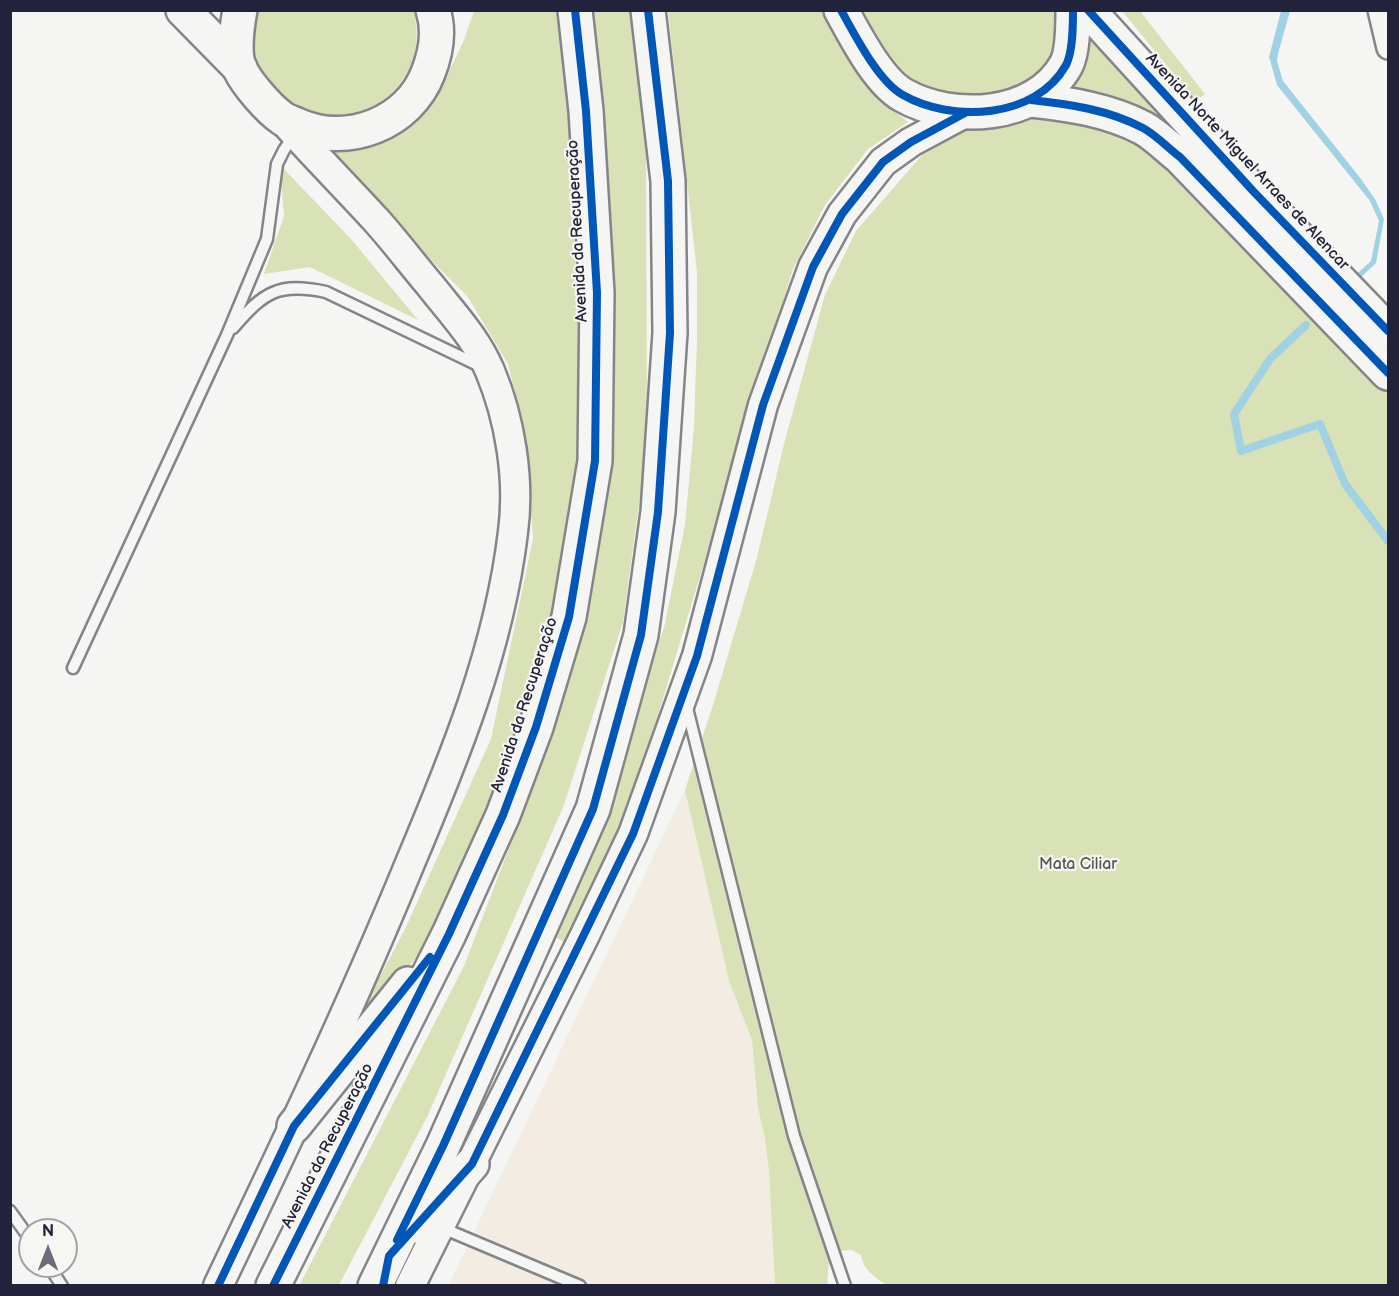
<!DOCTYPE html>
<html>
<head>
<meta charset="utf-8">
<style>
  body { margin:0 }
  #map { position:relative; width:1399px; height:1296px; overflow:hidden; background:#f5f5f3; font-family:"Balsamiq Sans",sans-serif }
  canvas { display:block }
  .frame { position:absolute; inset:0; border:12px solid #22223b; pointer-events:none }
  .north { position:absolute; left:18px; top:1218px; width:60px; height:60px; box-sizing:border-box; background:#f6f6f2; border:2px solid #a1a1a9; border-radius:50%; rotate:0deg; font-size:16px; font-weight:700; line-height:24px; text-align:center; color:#22223b }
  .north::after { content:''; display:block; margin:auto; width:21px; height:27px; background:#6c6c7b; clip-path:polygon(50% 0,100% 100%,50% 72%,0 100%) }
</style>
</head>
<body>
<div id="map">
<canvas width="1399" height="1296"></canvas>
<div class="frame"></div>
<div class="north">N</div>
</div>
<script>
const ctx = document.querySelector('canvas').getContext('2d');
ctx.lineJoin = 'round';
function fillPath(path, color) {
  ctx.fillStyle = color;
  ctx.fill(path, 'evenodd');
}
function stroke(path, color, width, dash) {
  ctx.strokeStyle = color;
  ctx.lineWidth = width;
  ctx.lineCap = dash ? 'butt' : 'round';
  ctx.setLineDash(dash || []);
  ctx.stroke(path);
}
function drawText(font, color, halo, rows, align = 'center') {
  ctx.font = font + ' "Balsamiq Sans",sans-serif';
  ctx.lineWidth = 4.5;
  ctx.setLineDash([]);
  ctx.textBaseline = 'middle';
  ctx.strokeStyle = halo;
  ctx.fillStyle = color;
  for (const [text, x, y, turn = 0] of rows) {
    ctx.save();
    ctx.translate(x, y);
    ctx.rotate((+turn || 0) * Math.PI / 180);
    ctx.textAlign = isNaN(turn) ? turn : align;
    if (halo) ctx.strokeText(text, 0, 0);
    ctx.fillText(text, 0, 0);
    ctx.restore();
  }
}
fillPath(new Path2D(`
  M 685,790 L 729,981 L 752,1040 L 758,1108 L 765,1139 L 769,1171 L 775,1285 L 448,1286 Z`), '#f3ece3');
fillPath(new Path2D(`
  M 247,11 L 414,11 C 417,29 419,47 411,65 C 393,105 351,126 308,115 C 304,114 299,114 295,112 C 284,106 264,84 254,74 Z
  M 474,11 L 562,11 L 577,199 L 584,413 L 579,496 L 550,632 L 516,745 L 442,927 L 348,1038 L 405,929 L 491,739 L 533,539 L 526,437 L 508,364 L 468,297 L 307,136 L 412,108 L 446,78 L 464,40 Z
  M 590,11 L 631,11 L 646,151 L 647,445 L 623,622 L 564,805 L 428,1115 L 339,1285 L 299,1286 L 464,966 L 532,788 L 581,630 Z
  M 668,11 L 830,11 L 839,24 L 873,93 L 908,122 L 868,149 L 825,205 L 793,269 L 632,801 L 568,945 L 556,937 L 664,628 L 685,525 L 694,427 L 697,339 L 697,272 Z
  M 852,11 L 1057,11 L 1064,27 L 1049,74 L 997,100 L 923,91 L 899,77 Z
  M 1122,11 L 1140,11 L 1205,94 L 1196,101 Z
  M 1092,35 L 1184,141 L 1060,93 L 1087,57 Z
  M 1030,108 L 1151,143 L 1388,388 L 1388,1285 L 886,1285 C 874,1276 864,1271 861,1255 L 852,1250 L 835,1251 L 829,1262 L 827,1285 L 775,1285 L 769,1171 L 765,1139 L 758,1108 L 752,1040 L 729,981 L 685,790 L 713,705 L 756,561 L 785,440 L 825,295 L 856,231 L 922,155 L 985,120 Z
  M 280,165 L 351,239 L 418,320 L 310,267 L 264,274 L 284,216 Z`), '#d9e1b6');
fillPath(new Path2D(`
  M 1281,11 L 1290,11 L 1278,54 L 1277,61 L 1283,81 L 1361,179 L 1375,199 L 1384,219 L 1376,263 L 1353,285 L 1350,280 L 1371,261 L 1379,221 L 1370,201 L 1277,85 L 1269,57 Z`), '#a1d2e4');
stroke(new Path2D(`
  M 1306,325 L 1270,359 L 1234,414 L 1241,451 L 1320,424 L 1345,484 L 1388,541`), '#a1d2e4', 8);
const lane = new Path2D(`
  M 233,328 C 264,292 278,282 326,292 L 482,367
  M 73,668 L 227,335 L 267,239 L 277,164 L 284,150 L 295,134
  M 686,704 L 794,1136 L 845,1286
  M 10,1211 L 30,1239
  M 440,1227 L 580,1286
  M 49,1266 L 62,1286`);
const street = new Path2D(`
  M 1379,10 L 1388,48`);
const secondary = new Path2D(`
  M 218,1286 C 284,1148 350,1009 408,868 C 454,759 499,650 513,532 C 520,479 510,419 490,371 C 476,338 452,313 430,285 C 412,264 395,241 376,220 C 345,186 312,153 282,119
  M 410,1286 L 584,937 L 633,834 L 697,656 L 763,405 L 813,267 L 842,214 L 883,162 L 911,142 L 965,113`);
const primary = new Path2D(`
  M 240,10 C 237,26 233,55 240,69 C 247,84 269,109 282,118 C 287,122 294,123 299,126 C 348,147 409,123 428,73 C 436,53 440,32 433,10
  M 841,10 C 855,35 878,81 903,95 C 952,123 1036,119 1066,65 C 1073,52 1073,25 1073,10
  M 1088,10 L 1253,191 L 1388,331
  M 1031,100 C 1069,104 1109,110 1143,128 C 1156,135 1168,148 1180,157 L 1388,373`);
const highway = new Path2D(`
  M 183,10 L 240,68
  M 294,1126 L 408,984
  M 417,1226 L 472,1164
  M 273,1286 L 449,934 L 503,815 L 536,727 L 569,617 L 595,461 L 597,293 L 586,111 L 575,10
  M 375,1286 L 443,1146 L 593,809 L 641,635 L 658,512 L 670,333 L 668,181 L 648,10`);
stroke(lane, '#858589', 15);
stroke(street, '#858589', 26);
stroke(secondary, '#858589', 33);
stroke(primary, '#858589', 38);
stroke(highway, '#858589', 38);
stroke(lane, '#f5f5f3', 10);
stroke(street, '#f5f5f3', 21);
stroke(secondary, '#f5f5f3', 28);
stroke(primary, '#f5f5f3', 33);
stroke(highway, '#f5f5f3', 33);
stroke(new Path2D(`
  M 841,10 C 855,35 878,81 903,95 C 952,123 1036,119 1066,65 C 1073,52 1073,25 1073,10
  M 1088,10 L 1253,191 L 1388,331
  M 1031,100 C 1069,104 1109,110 1143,128 C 1156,135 1168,148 1180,157 L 1388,373
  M 397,1240 L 443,1146 L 593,809 L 641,635 L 658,512 L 670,333 L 668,181 L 648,10
  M 218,1286 L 294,1126 L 430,957
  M 273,1286 L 449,934 L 503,815 L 536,727 L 569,617 L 595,461 L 597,293 L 586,111 L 575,10
  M 383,1286 L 389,1256 L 472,1164 L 633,834 L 697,656 L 763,405 L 813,267 L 842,214 L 883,162 L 911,142 L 965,113`), '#0057b8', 8);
drawText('16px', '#22223b', '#f6f6f2', [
  ["Avenida Norte Miguel Arraes de Alencar",1247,162,47],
  ["Avenida da Recuperação",578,231,-93],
  ["Avenida da Recuperação",525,705,-72],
  ["Avenida da Recuperação",328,1146,-63]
]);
drawText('16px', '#525751', '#f6f6f2', [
  ["Mata Ciliar",1078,865]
]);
</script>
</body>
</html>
